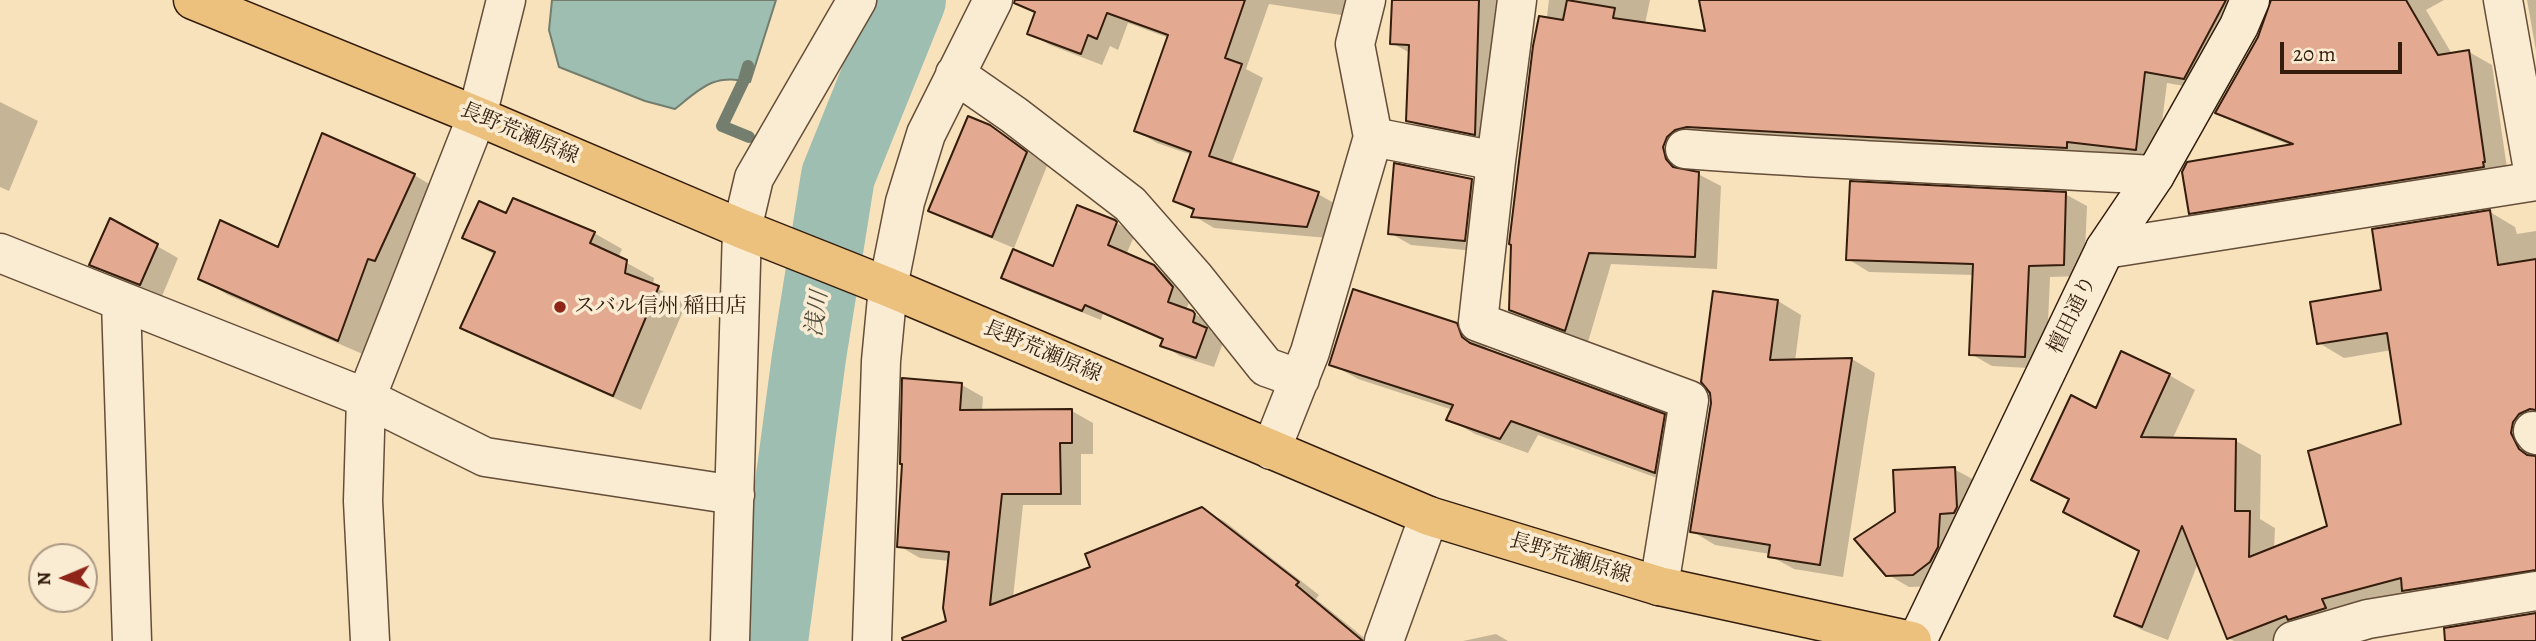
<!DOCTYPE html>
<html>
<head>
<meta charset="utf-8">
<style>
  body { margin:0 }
  #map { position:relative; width:2536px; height:641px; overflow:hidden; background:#f8e2bc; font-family:Alegreya,serif }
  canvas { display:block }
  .north { position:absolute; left:28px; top:543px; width:70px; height:70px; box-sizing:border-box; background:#faecd3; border:2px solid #ab9984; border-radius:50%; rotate:268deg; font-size:19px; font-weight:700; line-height:28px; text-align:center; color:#341d0d }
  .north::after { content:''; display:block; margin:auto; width:24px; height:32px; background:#8f2418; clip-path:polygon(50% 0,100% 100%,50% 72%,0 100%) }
  .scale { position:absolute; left:2280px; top:42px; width:122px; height:32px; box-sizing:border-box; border:4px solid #341d0d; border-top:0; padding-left:9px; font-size:21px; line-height:24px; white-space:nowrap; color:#341d0d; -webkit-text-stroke:5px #faecd3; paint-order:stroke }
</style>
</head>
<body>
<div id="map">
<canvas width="2536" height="641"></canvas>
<div class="north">N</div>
<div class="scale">20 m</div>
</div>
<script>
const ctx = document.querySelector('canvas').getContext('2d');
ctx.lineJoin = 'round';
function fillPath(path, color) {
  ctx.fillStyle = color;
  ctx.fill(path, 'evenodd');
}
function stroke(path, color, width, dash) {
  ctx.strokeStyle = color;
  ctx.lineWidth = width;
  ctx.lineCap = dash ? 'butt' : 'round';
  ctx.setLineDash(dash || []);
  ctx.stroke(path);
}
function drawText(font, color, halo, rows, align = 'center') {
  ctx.font = font + ' Alegreya,"Noto Serif JP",serif';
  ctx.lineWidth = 7;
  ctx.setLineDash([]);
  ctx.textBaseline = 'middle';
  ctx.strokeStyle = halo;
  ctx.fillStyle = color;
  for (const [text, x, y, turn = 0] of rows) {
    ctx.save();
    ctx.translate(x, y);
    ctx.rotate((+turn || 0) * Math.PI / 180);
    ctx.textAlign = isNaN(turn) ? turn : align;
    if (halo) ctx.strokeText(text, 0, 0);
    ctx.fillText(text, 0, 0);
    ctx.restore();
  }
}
const water = new Path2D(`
  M 552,0 L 776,0 L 750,82 C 714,73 701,88 675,109 L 645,101 L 559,67 L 549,30 Z`);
fillPath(water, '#9dbeb1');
stroke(water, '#737e6f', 2);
fillPath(new Path2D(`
  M 1033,0 L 1357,0 L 1354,17 L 1269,4 L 1246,69 L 1263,78 L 1231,165 L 1318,194 L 1339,206 L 1328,238 L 1214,228 L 1194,216 L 1195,212 L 1175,200 L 1192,155 L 1157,143 L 1136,131 L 1169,38 L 1128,23 L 1118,50 L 1110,46 L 1102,65 L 1050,45 L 1029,33 L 1040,4 Z
  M 1394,0 L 1501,0 L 1496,145 L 1429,132 L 1408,120 L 1410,53 L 1392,43 Z
  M 1549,0 L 1650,0 L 1645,24 L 1707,33 L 1701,0 L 2234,0 L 2207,90 L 2167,83 L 2157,161 L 1685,161 L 1687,172 L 1698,174 L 1721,186 L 1717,269 L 1611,264 L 1588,342 L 1533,322 L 1511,309 Z
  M 2273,0 L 2444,0 L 2426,10 L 2452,54 L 2469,52 L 2492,65 L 2508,175 L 2214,226 L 2190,213 L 2292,146 L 2241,125 L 2218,112 L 2261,35 Z
  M 2527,0 L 2536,0 L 2536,51 Z
  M 0,102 L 38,121 L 9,191 L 0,187 Z
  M 989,126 L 1011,139 L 1047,166 L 1014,248 L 951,222 L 930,210 Z
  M 414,175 L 443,192 L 367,356 L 228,295 L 200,279 L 279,249 Z
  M 1471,180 L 1493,193 L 1486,252 L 1411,245 L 1390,233 Z
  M 2065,194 L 2087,206 L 2084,276 L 2050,277 L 2046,369 L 1992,366 L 1971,354 L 1974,275 L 1869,272 L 1848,259 Z
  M 2490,212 L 2515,227 L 2517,234 L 2536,231 L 2536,587 L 2283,641 L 2234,641 L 2228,638 L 2198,563 L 2168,640 L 2142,630 L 2116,615 L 2141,552 L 2065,511 L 2070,500 L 2097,410 L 2169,375 L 2195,390 L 2172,440 L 2236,441 L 2261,455 L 2260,519 L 2275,528 L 2274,549 L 2329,528 L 2403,425 L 2392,350 L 2344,358 L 2319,343 L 2383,291 Z
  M 507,216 L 594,233 L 622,249 L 618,258 L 654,278 L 653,286 L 686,304 L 641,410 L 490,343 L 462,327 L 495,255 L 464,237 Z
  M 111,220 L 178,258 L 162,296 L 113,276 L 91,264 Z
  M 1115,222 L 1135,234 L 1126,255 L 1173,278 L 1191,298 L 1186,310 L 1212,323 L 1211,332 L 1224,340 L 1214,367 L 1180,356 L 1162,345 L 1164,341 L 1103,314 L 1101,320 L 1021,288 L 1003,277 L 1054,268 Z
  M 1715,293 L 1778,301 L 1801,315 L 1795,361 L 1852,359 L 1875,373 L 1843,577 L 1794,569 L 1770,556 L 1770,554 L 1715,545 L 1692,531 L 1712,404 Z
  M 1456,324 L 1483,340 L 1488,351 L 1664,416 L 1691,432 L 1682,487 L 1538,435 L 1528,453 L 1475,434 L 1449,419 L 1453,410 L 1358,379 L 1331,364 Z
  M 962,385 L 983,397 L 982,411 L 1072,411 L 1093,423 L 1093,454 L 1081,454 L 1081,505 L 1023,505 L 1013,598 L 1099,566 L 1202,509 L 1224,521 L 1319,595 L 1316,599 L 1368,641 L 952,641 L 950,561 L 920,558 L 899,546 Z
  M 1954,469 L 1976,481 L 1935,586 L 1909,587 L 1887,574 L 1897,513 Z
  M 1496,634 L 1508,641 L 1463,641 Z`), '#0003');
stroke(new Path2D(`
  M 748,66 L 744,80 L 722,126 L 749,137
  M 819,167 L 839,172`), '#737e6f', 12);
stroke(new Path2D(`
  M 771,641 L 809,357 L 838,176 L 909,0`), '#9dbeb1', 74);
const building = new Path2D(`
  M 1015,0 L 1245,0 L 1225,58 L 1242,64 L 1209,156 L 1319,192 L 1307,227 L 1191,217 L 1194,209 L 1173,201 L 1191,152 L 1134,131 L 1168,35 L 1107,13 L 1097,39 L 1088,35 L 1081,54 L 1027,34 L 1035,12 L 1014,3 Z
  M 1392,0 L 1479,0 L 1475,135 L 1406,121 L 1409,45 L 1390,44 Z
  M 1567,0 L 1615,8 L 1613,18 L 1705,31 L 1699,0 L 2226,0 L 2184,79 L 2145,72 L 2136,150 L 2067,142 L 2067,148 L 1687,127 L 1675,130 L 1667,137 L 1663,147 L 1666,159 L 1673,167 L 1699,172 L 1695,257 L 1589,253 L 1565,331 L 1509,310 L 1511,245 L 1509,244 L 1533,46 L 1539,16 L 1563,20 Z
  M 2271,0 L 2406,0 L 2438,55 L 2469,50 L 2485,162 L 2483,162 L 2484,167 L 2189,214 L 2182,172 L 2187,162 L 2293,144 L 2215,113 L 2258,37 Z
  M 968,116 L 990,125 L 1027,152 L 992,237 L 928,211 Z
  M 322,133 L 415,174 L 375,261 L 368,259 L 338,341 L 198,279 L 220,220 L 278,247 Z
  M 1394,163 L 1472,179 L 1465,241 L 1388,234 Z
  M 1850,181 L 2066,192 L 2064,265 L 2029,266 L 2025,357 L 1969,355 L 1973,264 L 1846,260 Z
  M 513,198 L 595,232 L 590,243 L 627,260 L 625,273 L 659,286 L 613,396 L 460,328 L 495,252 L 462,238 L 479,201 L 506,213 Z
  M 1077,205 L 1115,220 L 1117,222 L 1108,245 L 1154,265 L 1173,287 L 1168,302 L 1193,311 L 1195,314 L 1193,322 L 1207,328 L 1196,358 L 1160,346 L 1163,339 L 1085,305 L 1082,311 L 1001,278 L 1013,249 L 1053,266 Z
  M 2490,210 L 2498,265 L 2536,259 L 2536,410 L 2530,409 L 2519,414 L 2513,422 L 2511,433 L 2519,449 L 2527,455 L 2536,456 L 2536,570 L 2402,591 L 2401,578 L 2322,599 L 2326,608 L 2288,620 L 2286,616 L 2227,639 L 2182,526 L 2142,627 L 2114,616 L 2139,551 L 2063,512 L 2069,499 L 2031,480 L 2071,395 L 2096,408 L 2121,351 L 2170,374 L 2141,437 L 2236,439 L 2235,511 L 2250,511 L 2249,557 L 2327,526 L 2308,451 L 2401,424 L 2387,333 L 2317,344 L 2310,302 L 2381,290 L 2372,229 Z
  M 110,218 L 158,244 L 140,285 L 89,265 Z
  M 1353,289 L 1457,323 L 1462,337 L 1470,343 L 1665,414 L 1655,473 L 1511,421 L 1500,439 L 1446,420 L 1453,405 L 1329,365 Z
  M 1713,291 L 1778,300 L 1770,360 L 1852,358 L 1820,565 L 1768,557 L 1770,545 L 1690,532 L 1711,403 L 1710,393 L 1701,382 Z
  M 902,378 L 962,383 L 960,410 L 1072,409 L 1072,443 L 1060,443 L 1061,494 L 1002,494 L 990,605 L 1090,567 L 1085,554 L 1202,507 L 1299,582 L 1296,585 L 1363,641 L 903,641 L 902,638 L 946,621 L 943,608 L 949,552 L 897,547 L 902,464 L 900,464 Z
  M 1955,467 L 1957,507 L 1954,513 L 1940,514 L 1938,547 L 1930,562 L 1913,575 L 1886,576 L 1854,539 L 1895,512 L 1893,470 Z
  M 2536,613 L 2536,641 L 2445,641 L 2444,628 Z`);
fillPath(building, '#e4aa91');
stroke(building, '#341d0d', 2);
const street = new Path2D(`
  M 506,0 L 477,116 L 366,398 L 485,457 L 735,495
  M 1366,0 L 1355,44 L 1373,137
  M 2503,0 L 2535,181
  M 955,74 L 1014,115 L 1130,204 L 1195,278 L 1266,367 L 1300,379
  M 1685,149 C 1841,161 1998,166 2155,175
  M 1496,161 L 1517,0
  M 2105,249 L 2536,181
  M 0,253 L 366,398 L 363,501 L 370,641
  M 121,302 L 132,641
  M 2533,431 L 2536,435
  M 1271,450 L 1310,352 L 1373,137 L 1496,161 L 1478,322 L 1689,400 L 1659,586
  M 730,641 L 742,229 L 754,178 L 857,0
  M 872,641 L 881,361 L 888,287 L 905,202 L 926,134 L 993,0
  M 1384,641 L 1429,516
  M 2293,641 L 2368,619 L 2536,591`);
const secondary = new Path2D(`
  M 1917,641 L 2105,249 L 2155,175 L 2239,26 L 2250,0`);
const primary = new Path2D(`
  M 193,0 L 477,116 L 742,229 L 888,287 L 1429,516 L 1659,586 L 1912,641`);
stroke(street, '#654e39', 41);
stroke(secondary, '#341d0d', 41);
stroke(primary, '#341d0d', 41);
stroke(street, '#faecd3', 38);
stroke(secondary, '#faecd3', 38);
stroke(primary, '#ecc17e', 38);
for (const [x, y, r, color] of [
  [560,307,7,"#8f2418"]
]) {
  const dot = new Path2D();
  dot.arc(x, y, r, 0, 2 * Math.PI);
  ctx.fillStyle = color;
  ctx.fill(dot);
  stroke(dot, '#faecd3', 2.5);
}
drawText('21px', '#341d0d', '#faecd3', [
  ["長野荒瀬原線",519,134,23],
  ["檀田通り",2073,315,-64],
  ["長野荒瀬原線",1042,352,23],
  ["長野荒瀬原線",1570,559,17]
]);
drawText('21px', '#341d0d', '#faecd3', [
  ["スバル信州 稲田店",574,307]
], 'left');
drawText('italic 23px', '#544d3e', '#faecd3', [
  ["浅川",818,314,-82]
]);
</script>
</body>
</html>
